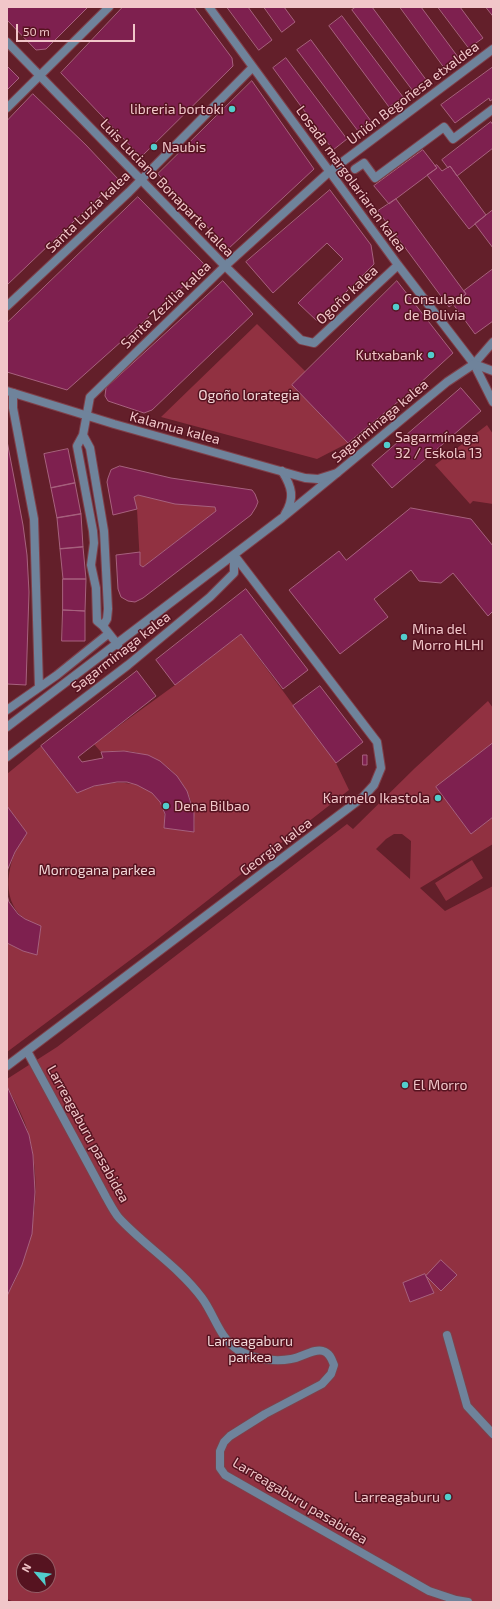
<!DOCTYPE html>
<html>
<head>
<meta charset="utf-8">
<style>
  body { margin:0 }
  #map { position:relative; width:500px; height:1609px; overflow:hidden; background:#631f2a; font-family:"Exo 2",sans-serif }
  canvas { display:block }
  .frame { position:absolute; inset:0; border:8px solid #f1c6c9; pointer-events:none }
  .north { position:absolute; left:16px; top:1553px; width:40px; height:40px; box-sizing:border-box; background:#561320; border:1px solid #945b64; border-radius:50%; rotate:298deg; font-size:11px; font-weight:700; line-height:16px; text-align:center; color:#f1c6c9 }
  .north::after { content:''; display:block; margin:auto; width:14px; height:18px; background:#52cdcc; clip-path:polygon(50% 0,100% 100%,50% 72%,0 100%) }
  .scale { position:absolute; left:16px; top:24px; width:119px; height:18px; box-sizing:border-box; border:2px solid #f1c6c9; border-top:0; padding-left:5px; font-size:12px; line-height:14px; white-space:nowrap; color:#f1c6c9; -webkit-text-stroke:3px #561320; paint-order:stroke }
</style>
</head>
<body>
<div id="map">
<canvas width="500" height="1609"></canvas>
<div class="frame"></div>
<div class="north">N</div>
<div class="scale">50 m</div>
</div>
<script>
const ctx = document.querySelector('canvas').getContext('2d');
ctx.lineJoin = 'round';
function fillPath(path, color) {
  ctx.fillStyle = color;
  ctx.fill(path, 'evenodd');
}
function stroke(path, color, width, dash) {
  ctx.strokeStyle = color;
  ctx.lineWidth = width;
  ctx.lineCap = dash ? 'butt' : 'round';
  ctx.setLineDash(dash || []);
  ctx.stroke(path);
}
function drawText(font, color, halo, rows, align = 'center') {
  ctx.font = font + ' "Exo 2",sans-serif';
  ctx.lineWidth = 3;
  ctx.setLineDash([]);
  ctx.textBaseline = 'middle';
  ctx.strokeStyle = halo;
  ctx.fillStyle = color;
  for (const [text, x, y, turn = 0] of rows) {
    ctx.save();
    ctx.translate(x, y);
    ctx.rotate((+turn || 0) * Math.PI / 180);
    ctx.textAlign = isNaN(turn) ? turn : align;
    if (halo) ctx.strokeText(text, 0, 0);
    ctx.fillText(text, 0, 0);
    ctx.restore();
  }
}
fillPath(new Path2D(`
  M 257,324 L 306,372 L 348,443 L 317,459 L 161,417 Z
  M 487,425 L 493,434 L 493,504 L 473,501 L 470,504 L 435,465 Z
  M 138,495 L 215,507 L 216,511 L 143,567 L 140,565 L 137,509 L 134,497 Z
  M 241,634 L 336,763 L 349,790 L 153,943 L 7,1052 L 7,943 L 23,951 L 37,955 L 41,927 C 33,923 25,920 19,914 C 0,892 9,855 27,833 L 7,806 L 7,774 L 41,746 L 77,793 C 104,779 155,774 164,813 C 165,818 164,823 164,828 L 194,832 C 199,794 172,759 134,752 C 123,750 112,751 101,752 L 94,744 L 175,685 Z
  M 488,701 L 493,708 L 493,743 L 436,787 L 471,834 L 493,817 L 493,844 L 420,888 L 445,911 L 493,886 L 493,1602 L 14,1602 L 7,1599 L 7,1296 C 34,1249 43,1189 29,1136 C 25,1119 15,1102 7,1086 L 7,1079 L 57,1047 L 347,824 L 353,829 L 415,768 ZM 394,834 L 402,834 L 411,841 L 410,879 L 376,849 L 386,839 ZM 24,1561 L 48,1561 L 48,1585 L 24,1585 Z
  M 472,860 L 483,878 L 446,901 L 435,883 Z`), '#913141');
const building = new Path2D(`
  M 7,7 L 88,7 L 46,49 L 36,50 L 7,20 Z
  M 123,7 L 194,7 L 232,58 L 233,66 L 141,157 L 61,73 Z
  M 227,7 L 248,7 L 272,40 L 259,50 Z
  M 264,7 L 284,7 L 295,22 L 282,32 Z
  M 356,7 L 372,7 L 427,81 L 413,91 L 352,10 Z
  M 400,7 L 421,7 L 458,57 L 444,67 Z
  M 438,7 L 460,7 L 483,38 L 469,48 Z
  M 486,7 L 493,7 L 493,16 Z
  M 342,16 L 403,97 L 389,107 L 329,26 Z
  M 311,40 L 371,121 L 358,131 L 297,50 Z
  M 286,58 L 347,139 L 333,150 L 273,68 Z
  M 7,66 L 19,78 L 7,90 Z
  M 493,67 L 493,99 L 490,101 L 489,98 L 455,123 L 441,105 Z
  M 252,81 L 314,169 L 228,249 L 158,174 Z
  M 33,94 L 86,145 L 118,179 L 7,285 L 7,121 Z
  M 491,122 L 493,125 L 493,148 L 457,176 L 450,166 L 448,168 L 442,160 Z
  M 423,150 L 437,168 L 389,204 L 374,186 Z
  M 437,165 L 442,171 L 450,166 L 486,215 L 469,229 L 427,175 L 437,168 L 435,166 Z
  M 330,190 L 371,245 L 374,264 L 317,321 L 298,303 L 343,259 L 327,243 L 273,293 L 246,262 Z
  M 138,197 L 206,266 L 67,390 L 7,372 L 7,323 Z
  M 396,199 L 466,294 L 449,307 L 378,211 Z
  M 493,210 L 493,248 L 475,224 Z
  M 493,269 L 493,321 L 475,334 L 453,304 L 466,294 L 464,291 Z
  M 223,281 L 253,314 L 152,410 L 144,413 L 108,401 L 105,396 L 106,388 Z
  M 397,281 L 453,353 L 417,386 L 348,443 L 292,385 Z
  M 461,388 L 481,411 L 392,488 L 372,465 Z
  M 7,441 L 23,525 L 27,555 L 29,592 L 26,685 L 7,684 Z
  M 68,449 L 75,483 L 51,488 L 44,454 Z
  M 120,466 L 171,478 L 252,490 L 255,494 L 258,502 L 256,507 L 251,515 L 143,598 L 135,602 L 128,601 L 121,597 L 118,589 L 116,555 L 140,552 L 140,565 L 143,567 L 216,511 L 215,507 L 175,504 L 138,495 L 134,497 L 137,509 L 113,515 L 107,482 L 108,478 L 111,470 Z
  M 75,483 L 81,514 L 57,518 L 51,488 Z
  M 411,508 L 471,519 L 493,546 L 493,611 L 488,616 L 453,573 L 441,583 L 419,581 L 411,570 L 374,599 L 388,617 L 340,654 L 289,590 L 339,551 L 346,560 Z
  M 81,514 L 83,547 L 60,549 L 57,518 Z
  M 83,547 L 86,579 L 63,579 L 60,549 Z
  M 63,579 L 86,579 L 85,611 L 63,610 Z
  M 246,589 L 308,670 L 283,689 L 241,634 L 175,685 L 156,660 Z
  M 63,610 L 85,611 L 85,641 L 62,641 Z
  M 137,671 L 156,696 L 78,757 L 82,762 L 103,758 L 101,752 L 124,751 L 148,755 L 160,761 L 177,776 L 187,791 L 194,813 L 194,832 L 164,828 L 165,814 L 160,802 L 152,793 L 137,785 L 127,782 L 117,782 L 94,786 L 77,793 L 41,746 Z
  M 320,686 L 363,742 L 336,763 L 293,706 Z
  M 493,743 L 493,817 L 471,834 L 436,787 Z
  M 363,755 L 367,755 L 367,765 L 363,765 Z
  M 7,806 L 27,833 L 15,852 L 7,871 Z
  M 7,895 L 9,902 L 18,914 L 25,919 L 41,926 L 37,955 L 23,951 L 7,943 Z
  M 7,1086 L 29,1135 L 33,1155 L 35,1192 L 32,1234 L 22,1265 L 7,1296 Z
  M 441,1260 L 457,1275 L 441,1291 L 426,1276 Z
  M 425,1274 L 434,1293 L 410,1302 L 403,1283 Z`);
fillPath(building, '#7e204f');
stroke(building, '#a7617e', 1);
const pedestrian = new Path2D(`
  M 355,169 L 364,163 L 375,178 L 444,127 L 453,139 L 493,109`);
const minor = new Path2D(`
  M 209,7 L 398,265 L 474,364 L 493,402
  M 7,42 L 225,266 L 301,340 L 314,343 L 398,265
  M 7,108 L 109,7
  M 7,306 L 129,192 L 253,67
  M 474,364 L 493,342
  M 13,393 L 13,408 L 34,519 L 39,687
  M 83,435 L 77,446 L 93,531 L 94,543 L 91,565 L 96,588 L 97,621 L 103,626
  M 282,471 C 292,487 295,498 285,514
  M 118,645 L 103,626 L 107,619 L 108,609 L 104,531 L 90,448 L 83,435 L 90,397 L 225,266 L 329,172 L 493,49
  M 7,710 L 57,675 L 108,634
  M 7,727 L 282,518 L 337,473
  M 7,757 L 128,665 L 210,597 L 234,573 L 234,556
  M 27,1051 L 106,1197 C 110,1204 114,1212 119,1218 C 145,1246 179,1267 202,1298 C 214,1314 220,1339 238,1350 C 254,1359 274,1362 291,1359 C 301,1358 314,1348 323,1351 C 330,1353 332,1360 334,1365 L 331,1374 L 322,1384 L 265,1414 L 230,1436 L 224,1442 L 220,1451 L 220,1468 L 225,1475 L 429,1591 L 456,1600 L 468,1602
  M 7,1066 L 363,797 L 374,785 L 381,768 L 377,742 L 234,555
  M 447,1335 L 467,1406 L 493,1434`);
const tertiary = new Path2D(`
  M 7,391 L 114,424 L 305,478 L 318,479 L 337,473 L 447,382 L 474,364 L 493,371`);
stroke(pedestrian, '#7f404a', 10);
stroke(minor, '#7f404a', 10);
stroke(tertiary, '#7f404a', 10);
stroke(pedestrian, '#6f839b', 8);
stroke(minor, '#6f839b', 8);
stroke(tertiary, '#6f839b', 8);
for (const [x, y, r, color] of [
  [232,109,4,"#52cdcc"],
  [154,147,4,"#52cdcc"],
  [396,307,4,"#52cdcc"],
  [431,355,4,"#52cdcc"],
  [387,445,4,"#52cdcc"],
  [404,637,4,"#52cdcc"],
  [438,798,4,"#52cdcc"],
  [166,806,4,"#52cdcc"],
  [405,1085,4,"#52cdcc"],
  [448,1497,4,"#52cdcc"]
]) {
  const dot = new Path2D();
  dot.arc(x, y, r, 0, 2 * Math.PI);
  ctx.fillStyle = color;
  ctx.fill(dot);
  stroke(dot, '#561320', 1.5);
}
drawText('14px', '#f1c6c9', '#561320', [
  ["Unión Begoñesa etxaldea",413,93,-37],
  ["Losada margolariaren kalea",351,179,54],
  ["Luis Luciano Bonaparte kalea",167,188,46],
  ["Santa Luzia kalea",88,212,-44],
  ["Ogoño kalea",347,295,-43],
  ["Santa Zezilia kalea",166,305,-44],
  ["Sagarminaga kalea",380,421,-40],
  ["Kalamua kalea",175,428,15],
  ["Sagarminaga kalea",121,652,-38],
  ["Georgia kalea",276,847,-37],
  ["Larreagaburu pasabidea",88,1134,61],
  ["Larreagaburu pasabidea",300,1501,31]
]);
drawText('14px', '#f1c6c9', '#561320', [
  ["libreria bortoki",224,109,"right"],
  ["Naubis",162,147],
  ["Consulado",404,299],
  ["de Bolivia",404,315],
  ["Kutxabank",423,355,"right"],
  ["Sagarmínaga",395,437],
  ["32 / Eskola 13",395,453],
  ["Mina del",412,629],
  ["Morro HLHI",412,645],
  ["Karmelo Ikastola",430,798,"right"],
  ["Dena Bilbao",174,806],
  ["El Morro",413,1085],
  ["Larreagaburu",440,1497,"right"]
], 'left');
drawText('14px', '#f3d6d7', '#561320', [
  ["Ogoño lorategia",249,395],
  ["Morrogana parkea",97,870],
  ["Larreagaburu",250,1341],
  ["parkea",250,1357]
]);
</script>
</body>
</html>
